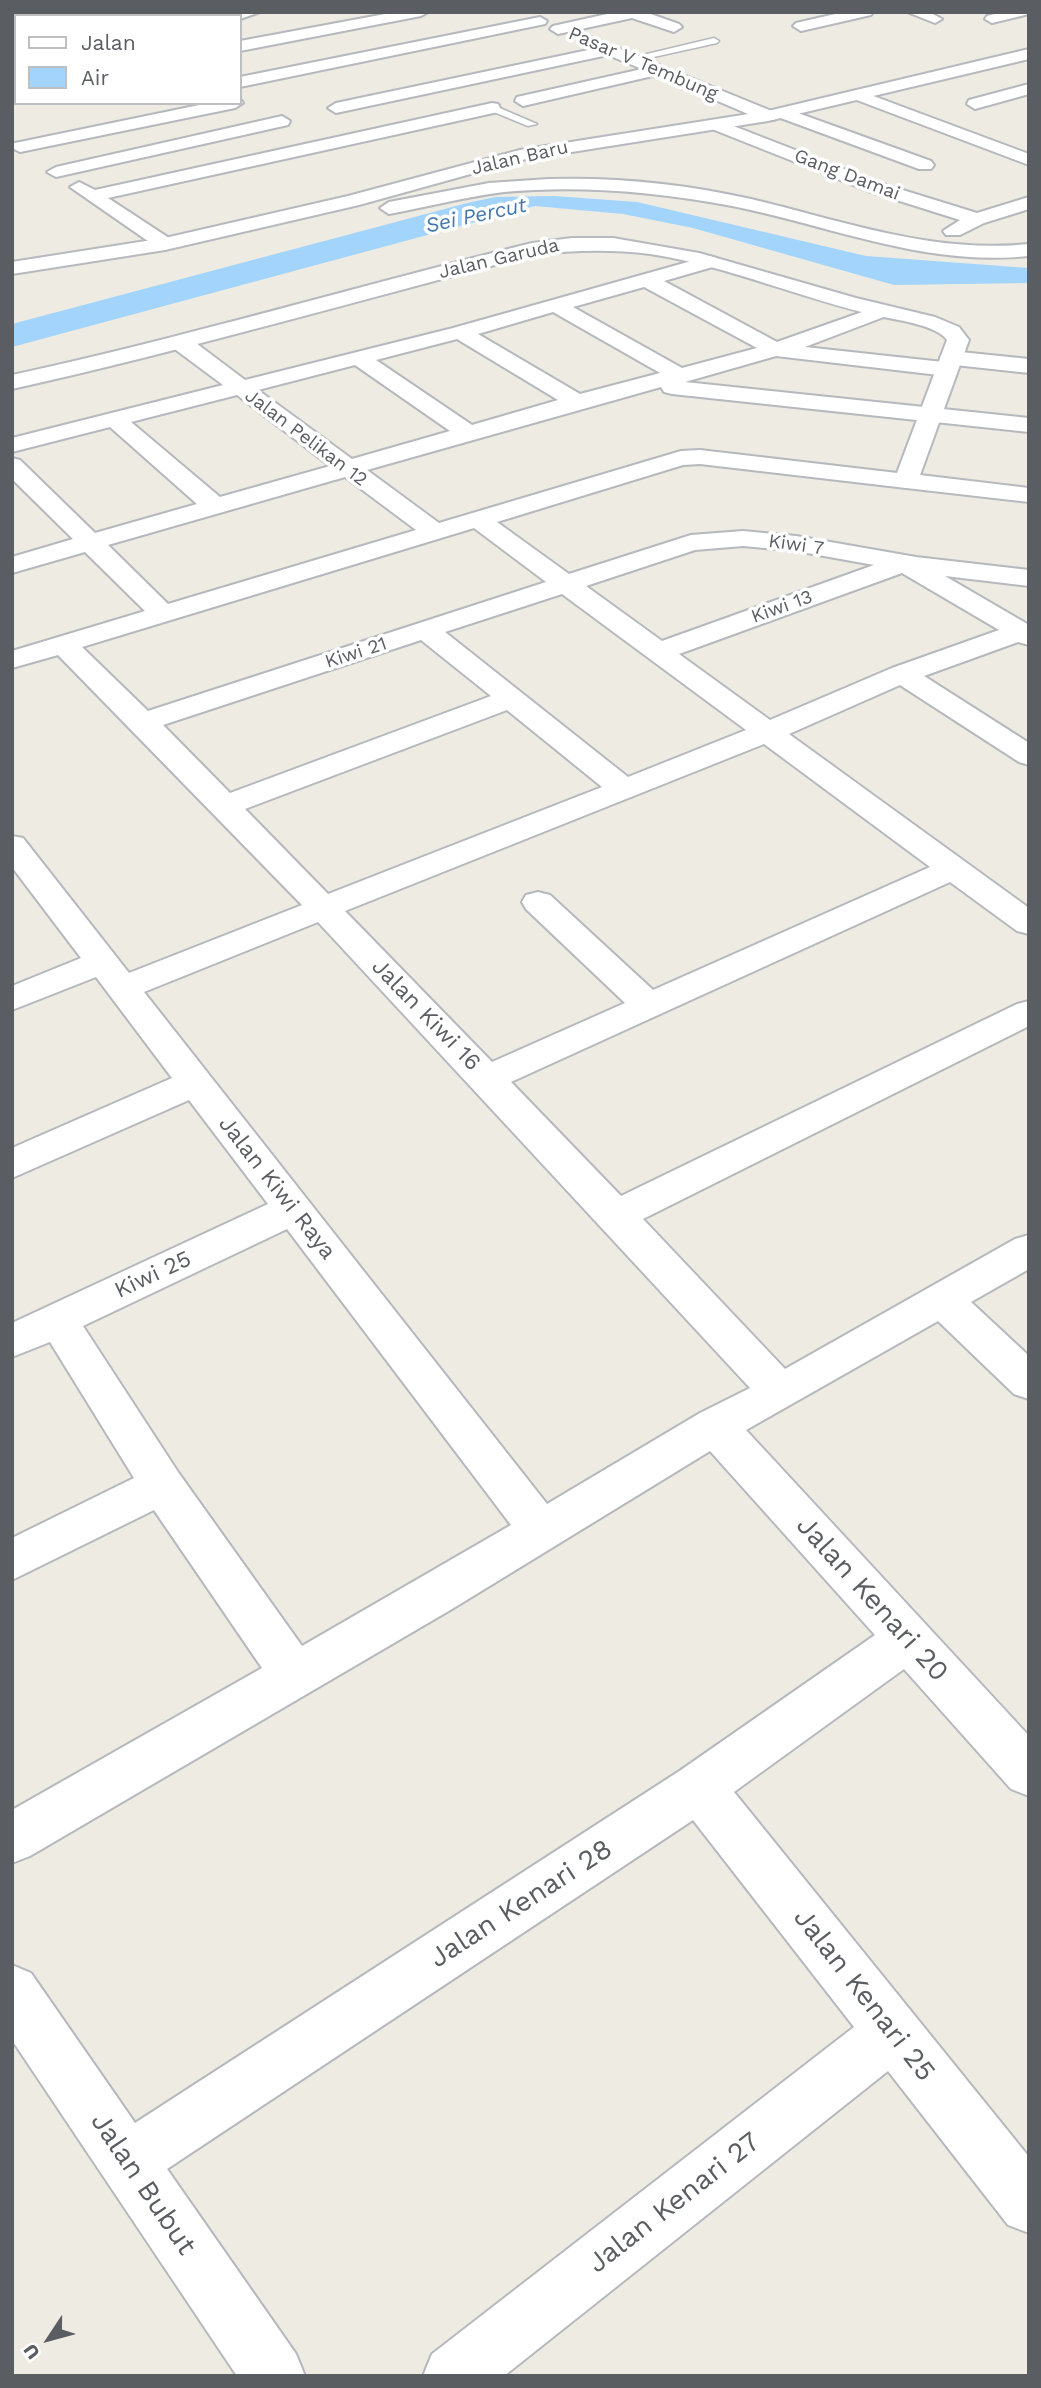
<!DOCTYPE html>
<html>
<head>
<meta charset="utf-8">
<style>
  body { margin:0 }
  #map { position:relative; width:1041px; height:2388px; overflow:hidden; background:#edebe2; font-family:"Work Sans",sans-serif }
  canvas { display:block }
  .frame { position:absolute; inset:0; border:14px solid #5a5e62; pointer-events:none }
  .legend { position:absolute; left:14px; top:14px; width:228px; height:91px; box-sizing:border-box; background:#fff; border:2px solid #bdbfc0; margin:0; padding:9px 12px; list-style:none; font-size:21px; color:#5a5e62 }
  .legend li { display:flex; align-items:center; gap:14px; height:35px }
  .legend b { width:35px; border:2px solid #bdbfc0 }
  .north { position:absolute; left:14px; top:2304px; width:70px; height:70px; -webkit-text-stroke:5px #fff; paint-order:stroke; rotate:234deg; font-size:19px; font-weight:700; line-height:28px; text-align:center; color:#5a5e62 }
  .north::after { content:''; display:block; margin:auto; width:24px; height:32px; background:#5a5e62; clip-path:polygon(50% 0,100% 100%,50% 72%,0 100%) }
</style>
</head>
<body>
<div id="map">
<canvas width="1041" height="2388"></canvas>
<div class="frame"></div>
<ul class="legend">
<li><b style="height:9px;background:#fff"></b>Jalan</li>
<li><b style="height:19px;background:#a2d4fc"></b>Air</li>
</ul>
<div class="north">U</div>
</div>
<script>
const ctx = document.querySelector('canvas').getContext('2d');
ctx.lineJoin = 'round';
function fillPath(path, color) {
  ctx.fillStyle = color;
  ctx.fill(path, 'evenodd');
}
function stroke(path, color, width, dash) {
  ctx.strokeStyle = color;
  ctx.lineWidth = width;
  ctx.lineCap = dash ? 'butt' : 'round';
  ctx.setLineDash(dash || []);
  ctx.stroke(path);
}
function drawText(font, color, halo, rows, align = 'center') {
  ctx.font = font + ' "Work Sans",sans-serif';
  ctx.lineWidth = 7;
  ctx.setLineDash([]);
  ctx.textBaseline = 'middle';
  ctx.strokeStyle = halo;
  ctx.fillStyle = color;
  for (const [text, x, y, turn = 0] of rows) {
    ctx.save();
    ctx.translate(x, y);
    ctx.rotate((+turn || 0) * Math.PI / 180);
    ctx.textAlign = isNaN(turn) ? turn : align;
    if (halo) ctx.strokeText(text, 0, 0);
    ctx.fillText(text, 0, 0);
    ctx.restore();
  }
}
fillPath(new Path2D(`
  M 554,196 L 637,202 L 866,256 L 1029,268 L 1029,283 L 894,285 L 693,228 L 623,214 L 535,206 L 12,347 L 12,324 L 471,202 L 496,197 Z`), '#a2d4fc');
const lane = new Path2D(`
  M 714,38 L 719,41 L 717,43 L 631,62 L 626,59 Z
  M 489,106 L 495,106 L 537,124 L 528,126 L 489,110 Z`);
const street = new Path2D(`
  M 93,12 L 122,12 L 118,16 L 89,16 Z
  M 231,12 L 260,12 L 240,19 L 240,16 L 227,16 Z
  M 396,12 L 428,12 L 421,16 L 240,51 L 240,41 Z
  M 616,12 L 645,12 L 679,24 L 682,27 L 674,32 L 632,18 L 558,34 L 550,29 L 553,26 Z
  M 844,12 L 873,12 L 871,15 L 801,31 L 793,26 L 796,23 Z
  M 907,12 L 929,12 L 942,19 L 935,23 Z
  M 1002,12 L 1029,12 L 1029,14 L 992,23 L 985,19 L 987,16 Z
  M 540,17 L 547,21 L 545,24 L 240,87 L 240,77 Z
  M 12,26 L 16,26 L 16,36 L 12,36 Z
  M 588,36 L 774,112 L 776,116 L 774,120 L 762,120 L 657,75 L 523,106 L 515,101 L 517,97 L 642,69 L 608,55 L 336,113 L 328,108 L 336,103 L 593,49 L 580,41 Z
  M 1029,84 L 1029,94 L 975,109 L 967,104 L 969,100 Z
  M 860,91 L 1029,154 L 1029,165 L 854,99 L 852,96 L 854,93 Z
  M 240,99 L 243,103 L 235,108 L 20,152 L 12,148 L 14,143 L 20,142 L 209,103 L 240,103 Z
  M 492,103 L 498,104 L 500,108 L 498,112 L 108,198 L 172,240 L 175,244 L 165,250 L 158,248 L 70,187 L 79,182 L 95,190 Z
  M 784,108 L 931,161 L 934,165 L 931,169 L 919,169 L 778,117 L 776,113 L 778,109 Z
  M 282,116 L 290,121 L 288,125 L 56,177 L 47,172 L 56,167 Z
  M 718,120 L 880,183 L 977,213 L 1029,197 L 1029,209 L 984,223 L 960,235 L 946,235 L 943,231 L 960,220 L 868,191 L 712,129 L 709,125 Z
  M 549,179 C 617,177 685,184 751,199 C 844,221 932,254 1029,244 L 1029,256 C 925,267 832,226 732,206 C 657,192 580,185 504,192 C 465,197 427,207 389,214 L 380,208 L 389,202 L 489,183 Z
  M 709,256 L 716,258 L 719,262 L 716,266 L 664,281 L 777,342 L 882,305 L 889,307 L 892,311 L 889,315 L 805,347 L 943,362 L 940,358 L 943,353 L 951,351 L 1029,359 L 1029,373 L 955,365 L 958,369 L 955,374 L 947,376 L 776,356 L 685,382 L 1029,418 L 1029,432 L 672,394 L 664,392 L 661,387 L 367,470 L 439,523 L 681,451 L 700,450 L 906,474 L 915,476 L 918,481 L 915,486 L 906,488 L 700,464 L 683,465 L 497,522 L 569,574 L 691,535 L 743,531 L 796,536 L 916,557 L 1029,570 L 1029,586 L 945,576 L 1029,625 L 1029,645 L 1018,642 L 924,676 L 1029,743 L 1029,765 L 1019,762 L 900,685 L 789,734 L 1029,908 L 1029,934 L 1017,931 L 950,882 L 511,1082 L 621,1196 L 1017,1004 L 1029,1001 L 1029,1026 L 643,1219 L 785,1369 L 1015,1239 L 1029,1235 L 1029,1269 L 971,1302 L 1029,1356 L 1029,1399 L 1014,1394 L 938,1321 L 746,1430 L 1029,1736 L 1029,1796 L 1011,1789 L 904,1669 L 734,1792 L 1029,2157 L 1029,2233 L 1008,2225 L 888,2071 L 504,2376 L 423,2376 L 432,2354 L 854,2027 L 693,1820 L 167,2169 L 296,2354 L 305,2376 L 237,2376 L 12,2040 L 12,1965 L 31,1973 L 135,2123 L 681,1770 L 875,1635 L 710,1451 L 452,1609 L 30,1856 L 12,1863 L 12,1810 L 262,1668 L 154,1510 L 12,1580 L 12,1538 L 134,1478 L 50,1342 L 12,1357 L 12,1323 L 268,1204 L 189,1100 L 12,1178 L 12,1148 L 172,1078 L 96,977 L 12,1010 L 12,986 L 81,958 L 12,867 L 12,836 L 23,838 L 129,973 L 302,905 L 58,655 L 12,668 L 12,651 L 145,611 L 85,552 L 12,573 L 12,557 L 73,539 L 12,479 L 12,458 L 20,460 L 95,533 L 197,504 L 110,427 L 12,452 L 12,438 L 223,385 L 172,347 L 169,342 L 172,337 L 188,337 L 245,380 L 453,328 ZM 644,287 L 757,348 L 682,368 L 573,307 ZM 553,312 L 660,373 L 580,394 L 478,334 ZM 457,339 L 558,400 L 472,425 L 376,360 ZM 355,365 L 450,431 L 352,459 L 258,390 ZM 237,395 L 330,466 L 220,497 L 131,422 ZM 345,477 L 416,530 L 168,604 L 108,545 ZM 474,528 L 546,582 L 148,711 L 82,647 ZM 743,546 L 796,551 L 874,565 L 662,641 L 586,586 L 695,550 ZM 902,573 L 999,630 L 892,668 L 770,720 L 679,654 ZM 562,594 L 746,730 L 628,777 L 445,632 ZM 421,640 L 491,696 L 230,793 L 163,725 ZM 507,710 L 602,787 L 328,894 L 245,809 ZM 764,744 L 930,867 L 653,990 L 550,895 L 538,892 L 526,895 L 522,902 L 526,909 L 625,1003 L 492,1062 L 345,911 ZM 318,922 L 750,1388 L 700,1413 L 547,1504 L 144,992 ZM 287,1229 L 511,1525 L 302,1646 L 178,1472 L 83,1326 Z`);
const secondary = new Path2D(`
  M 1029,49 L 1029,59 L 768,121 L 521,160 L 359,205 L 165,250 L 12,274 L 12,262 L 165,238 L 348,196 L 520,150 L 768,111 Z
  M 572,238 L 613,238 L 699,253 L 856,298 L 935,317 L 959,327 L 969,340 L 920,475 L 1029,488 L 1029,502 L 906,488 L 897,486 L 894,481 L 947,340 C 938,326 899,320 883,317 C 804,300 730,266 650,254 C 610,249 573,250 533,255 C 359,300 187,350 12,389 L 12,375 C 187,337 358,286 532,243 Z`);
stroke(lane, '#b5b8bc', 3);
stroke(street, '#b5b8bc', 4);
stroke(secondary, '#b6b9be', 4);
fillPath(lane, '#fff');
fillPath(street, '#fff');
fillPath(secondary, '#fff');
drawText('19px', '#5a5e62', '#fff', [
  ["Pasar V Tembung",643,64,23],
  ["Jalan Baru",520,158,-13],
  ["Gang Damai",847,175,21],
  ["Jalan Garuda",499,259,-13],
  ["Jalan Pelikan 12",306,438,37],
  ["Kiwi 7",796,545,8],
  ["Kiwi 13",782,607,-20],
  ["Kiwi 21",356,653,-18]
]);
drawText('italic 21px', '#4175ae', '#fff', [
  ["Sei Percut",476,216,-12]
]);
drawText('23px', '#5a5e62', '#fff', [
  ["Jalan Kiwi 16",426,1015,46],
  ["Jalan Kiwi Raya",277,1188,52],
  ["Kiwi 25",153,1275,-25]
]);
drawText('28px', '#5a5e62', '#fff', [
  ["Jalan Kenari 20",872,1599,48],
  ["Jalan Kenari 28",521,1904,-33],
  ["Jalan Kenari 25",864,1995,52],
  ["Jalan Bubut",143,2184,56],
  ["Jalan Kenari 27",674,2203,-38]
]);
</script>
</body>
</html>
